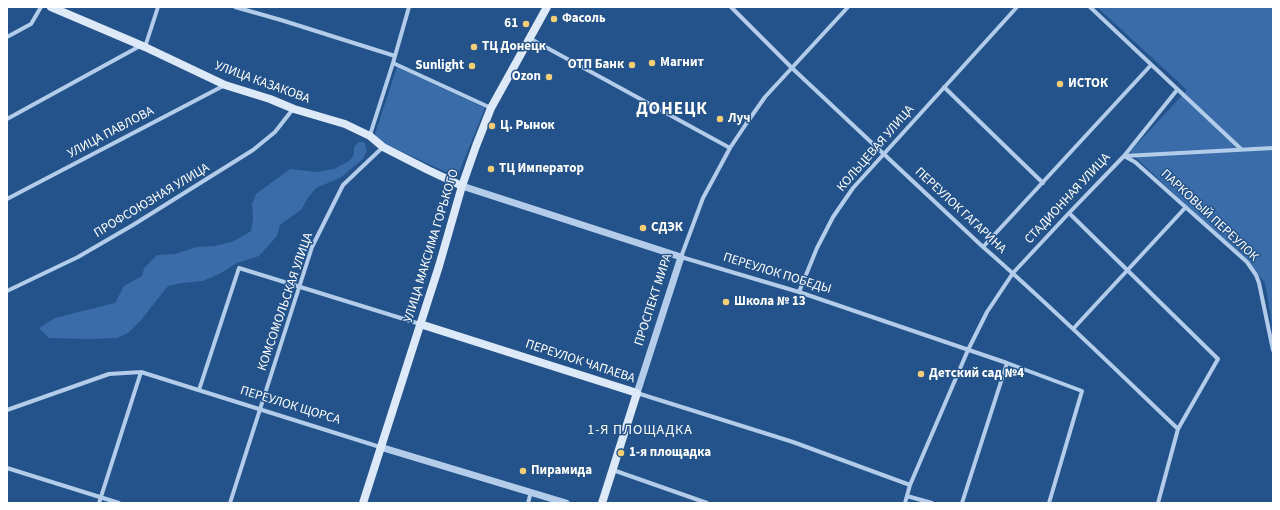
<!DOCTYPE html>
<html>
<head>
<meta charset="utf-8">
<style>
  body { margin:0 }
  #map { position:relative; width:1280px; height:510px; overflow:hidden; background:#24538b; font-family:"Source Sans 3",sans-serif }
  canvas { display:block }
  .frame { position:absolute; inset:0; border:8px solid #fff; pointer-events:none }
</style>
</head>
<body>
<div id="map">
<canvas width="1280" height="510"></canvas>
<div class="frame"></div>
</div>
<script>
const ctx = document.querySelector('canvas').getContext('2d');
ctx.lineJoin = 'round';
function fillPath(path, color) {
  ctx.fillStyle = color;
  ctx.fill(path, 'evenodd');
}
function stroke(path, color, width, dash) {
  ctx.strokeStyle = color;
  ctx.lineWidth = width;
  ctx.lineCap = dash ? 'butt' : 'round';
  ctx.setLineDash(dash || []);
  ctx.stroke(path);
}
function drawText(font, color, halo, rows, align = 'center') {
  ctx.font = font + ' "Source Sans 3",sans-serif';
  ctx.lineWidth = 3;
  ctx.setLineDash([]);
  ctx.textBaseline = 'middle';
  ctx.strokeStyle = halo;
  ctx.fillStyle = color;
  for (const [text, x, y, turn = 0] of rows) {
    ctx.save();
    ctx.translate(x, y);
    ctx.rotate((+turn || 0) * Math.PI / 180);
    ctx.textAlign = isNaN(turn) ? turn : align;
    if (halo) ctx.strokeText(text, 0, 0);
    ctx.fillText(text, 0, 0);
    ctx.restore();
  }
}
fillPath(new Path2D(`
  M 1097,7 L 1273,7 L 1273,329 L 1265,283 L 1248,263 L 1130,152 L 1187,90 Z
  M 397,67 L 485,108 L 457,177 L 379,141 L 375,134 Z
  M 359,142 L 364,142 L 367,150 L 363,159 L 340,178 L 316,188 L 307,199 L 302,209 L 280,225 L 277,236 L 259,256 L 237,263 L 221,273 L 203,281 L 182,283 L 168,286 L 141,320 L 128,333 L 117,338 L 88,339 L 49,338 L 39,328 L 55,318 L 115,303 L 124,286 L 142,276 L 144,268 L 157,255 L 175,254 L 197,247 L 215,246 L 234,241 L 251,231 L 253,219 L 252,204 L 256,194 L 290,169 L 317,172 L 334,169 L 349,161 L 354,155 L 354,147 Z`), '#396ca8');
stroke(new Path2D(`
  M 235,7 L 281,20 L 395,56
  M 731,7 L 792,68 L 983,247 C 1050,305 1114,368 1178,429
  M 848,7 L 765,97 L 746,124 L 730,148 L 703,198 L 681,257 L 799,292 L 1007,363 L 1082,391 L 1049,503
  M 1090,7 L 1241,149
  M 7,37 L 31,24 L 41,7
  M 529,38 L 730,148
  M 145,47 L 158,7
  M 393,63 L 491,108
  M 944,87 L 1043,183
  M 7,119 L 140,46
  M 370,135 L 393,63 L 409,7
  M 1124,156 L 1135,162 L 1247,262 L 1256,275 L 1259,283 L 1273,350
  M 1124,156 L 1273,148
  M 7,199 L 225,85
  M 1069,213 L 1218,359 L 1178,429 L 1158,503
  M 983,247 L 1151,65
  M 7,291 L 78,257 L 133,225 L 253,150 L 275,132 L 293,109
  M 799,292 L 817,248 L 833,217 L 853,188 L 1017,7
  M 1073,329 L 1185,208
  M 199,390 L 239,268 L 420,324
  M 637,393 L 793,442 L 910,485
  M 7,410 L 109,374 L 141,372 L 380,447
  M 7,468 L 119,503
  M 613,470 L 707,503
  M 907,496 L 932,503
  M 99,503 L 141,372
  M 230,503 L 312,247 L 343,185 L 383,147
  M 528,503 L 531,492
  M 905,503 L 910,485 L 968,350 L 987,312 L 1013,273 L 1069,213 L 1124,156 L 1177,90
  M 962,503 L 1007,363`), '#b2ccea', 4);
stroke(new Path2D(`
  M 462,186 L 681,257 L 637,393
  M 380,447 L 566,503`), '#b2ccea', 7);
stroke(new Path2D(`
  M 51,7 L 145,47 L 225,85 L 270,99 L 294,109 L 345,124 L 370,136 L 383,147 L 428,170 L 462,186
  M 420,324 L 637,393 L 602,503
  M 363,503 L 439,266 L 462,186 L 476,146 L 491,108 L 547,7`), '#dde9f8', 8);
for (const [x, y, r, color] of [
  [554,19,4,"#f5ce76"],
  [526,24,4,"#f5ce76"],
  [474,47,4,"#f5ce76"],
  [652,63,4,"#f5ce76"],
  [632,65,4,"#f5ce76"],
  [472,66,4,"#f5ce76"],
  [549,77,4,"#f5ce76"],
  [1060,84,4,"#f5ce76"],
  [720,119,4,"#f5ce76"],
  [492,126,4,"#f5ce76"],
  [491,169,4,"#f5ce76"],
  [643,228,4,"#f5ce76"],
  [726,302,4,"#f5ce76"],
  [921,374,4,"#f5ce76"],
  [621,453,4,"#f5ce76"],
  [523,471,4,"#f5ce76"]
]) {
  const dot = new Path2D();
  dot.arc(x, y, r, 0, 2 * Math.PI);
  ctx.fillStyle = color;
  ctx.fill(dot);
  stroke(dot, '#24538b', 1.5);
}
drawText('bold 13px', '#fff', '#24538b', [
  ["Фасоль",562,19],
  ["61",518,24,"right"],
  ["ТЦ Донецк",482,47],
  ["Магнит",660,63],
  ["ОТП Банк",624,65,"right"],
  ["Sunlight",464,66,"right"],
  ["Ozon",541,77,"right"],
  ["ИСТОК",1068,84],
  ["Луч",728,119],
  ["Ц. Рынок",500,126],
  ["ТЦ Император",499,169],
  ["СДЭК",651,228],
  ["Школа № 13",734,302],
  ["Детский сад №4",929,374],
  ["1-я площадка",629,453],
  ["Пирамида",531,471]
], 'left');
drawText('13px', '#fff', '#24538b', [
  ["УЛИЦА КАЗАКОВА",262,83,20],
  ["УЛИЦА ПАВЛОВА",111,133,-28],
  ["КОЛЬЦЕВАЯ УЛИЦА",876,149,-49],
  ["СТАДИОННАЯ УЛИЦА",1068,199,-47],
  ["ПРОФСОЮЗНАЯ УЛИЦА",152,201,-31],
  ["ПЕРЕУЛОК ГАГАРИНА",960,211,43],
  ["ПАРКОВЫЙ ПЕРЕУЛОК",1209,216,43],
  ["УЛИЦА МАКСИМА ГОРЬКОГО",432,246,-73],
  ["ПЕРЕУЛОК ПОБЕДЫ",777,274,17],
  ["ПРОСПЕКТ МИРА",654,300,-72],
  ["КОМСОМОЛЬСКАЯ УЛИЦА",286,302,-71],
  ["ПЕРЕУЛОК ЧАПАЕВА",580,362,18],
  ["ПЕРЕУЛОК ЩОРСА",290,406,17]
]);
ctx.letterSpacing = '1px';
drawText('14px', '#fff', '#24538b', [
  ["1-Я ПЛОЩАДКА",640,431]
]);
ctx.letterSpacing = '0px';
ctx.letterSpacing = '1px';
drawText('bold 17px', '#fff', '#24538b', [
  ["ДОНЕЦК",672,110]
]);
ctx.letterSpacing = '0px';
</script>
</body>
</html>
